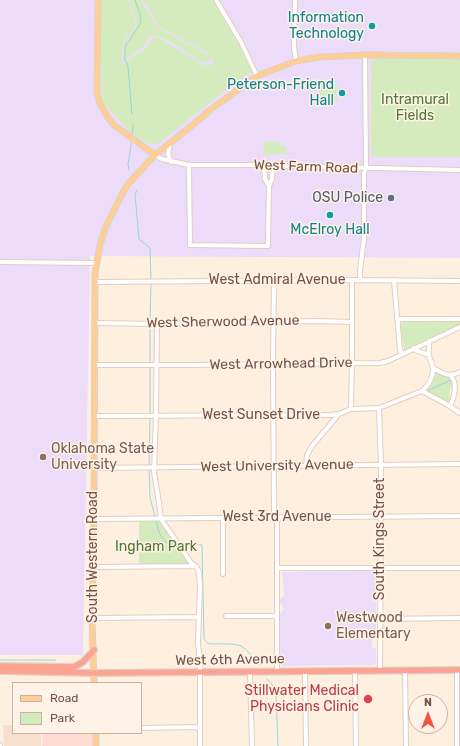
<!DOCTYPE html>
<html>
<head>
<meta charset="utf-8">
<style>
  body { margin:0 }
  #map { position:relative; width:460px; height:746px; overflow:hidden; background:#feefdf; font-family:Rubik,sans-serif }
  canvas { display:block }
  .legend { position:absolute; left:12px; top:682px; width:130px; height:52px; box-sizing:border-box; background:#fff3e7; border:1px solid #c8b3a6; margin:0; padding:5px 7px; list-style:none; font-size:12px; color:#755245 }
  .legend li { display:flex; align-items:center; gap:8px; height:20px }
  .legend b { width:20px; border:1px solid #c8b3a6 }
  .north { position:absolute; left:408px; top:694px; width:40px; height:40px; box-sizing:border-box; background:#fff3e7; border:1px solid #c8b3a6; border-radius:50%; rotate:0deg; font-size:11px; font-weight:700; line-height:16px; text-align:center; color:#755245 }
  .north::after { content:''; display:block; margin:auto; width:14px; height:18px; background:#f0543b; clip-path:polygon(50% 0,100% 100%,50% 72%,0 100%) }
</style>
</head>
<body>
<div id="map">
<canvas width="460" height="746"></canvas>
<ul class="legend">
<li><b style="height:5px;background:#ffce95"></b>Road</li>
<li><b style="height:11px;background:#d4ecbd"></b>Park</li>
</ul>
<div class="north">N</div>
</div>
<script>
const ctx = document.querySelector('canvas').getContext('2d');
ctx.lineJoin = 'round';
function fillPath(path, color) {
  ctx.fillStyle = color;
  ctx.fill(path, 'evenodd');
}
function stroke(path, color, width, dash) {
  ctx.strokeStyle = color;
  ctx.lineWidth = width;
  ctx.lineCap = dash ? 'butt' : 'round';
  ctx.setLineDash(dash || []);
  ctx.stroke(path);
}
function drawText(font, color, halo, rows, align = 'center') {
  ctx.font = font + ' Rubik,sans-serif';
  ctx.lineWidth = 3;
  ctx.setLineDash([]);
  ctx.textBaseline = 'middle';
  ctx.strokeStyle = halo;
  ctx.fillStyle = color;
  for (const [text, x, y, turn = 0] of rows) {
    ctx.save();
    ctx.translate(x, y);
    ctx.rotate((+turn || 0) * Math.PI / 180);
    ctx.textAlign = isNaN(turn) ? turn : align;
    if (halo) ctx.strokeText(text, 0, 0);
    ctx.fillText(text, 0, 0);
    ctx.restore();
  }
}
fillPath(new Path2D(`
  M 3,725 L 13,725 L 13,733 L 41,733 L 41,746 L 4,746 Z`), '#f6e0cd');
fillPath(new Path2D(`
  M 43,733 L 94,733 L 94,746 L 42,746 Z`), '#ffdbd2');
fillPath(new Path2D(`
  M 0,0 L 460,0 L 460,258 L 90,256 L 83,655 L 0,655 Z
  M 376,571 L 376,637 L 372,638 L 372,647 L 375,648 L 376,650 L 376,663 L 374,665 L 282,666 L 280,654 L 280,614 L 284,609 L 280,602 L 281,598 L 284,596 L 284,593 L 282,572 Z`), '#ecdcfa');
fillPath(new Path2D(`
  M 101,0 L 128,0 L 135,19 L 135,27 L 124,40 L 121,54 L 122,66 L 133,56 L 144,50 L 154,37 L 159,38 L 202,64 L 209,66 L 213,63 L 210,54 L 157,26 L 150,10 L 142,0 L 214,0 L 217,7 L 227,21 L 234,36 L 253,71 L 227,89 L 160,142 L 155,145 L 145,142 L 130,132 L 111,112 L 103,101 L 101,91 Z
  M 129,0 L 140,0 L 147,10 L 156,27 L 211,56 L 210,60 L 205,63 L 201,62 C 187,52 171,40 154,35 L 149,38 L 143,47 L 134,53 L 123,63 L 123,54 L 125,41 L 136,27 L 137,21 Z
  M 371,59 L 460,59 L 460,157 L 371,157 Z
  M 323,84 L 337,84 L 337,100 L 333,100 L 333,94 L 330,93 L 326,95 L 325,101 L 321,101 L 320,98 L 321,85 L 323,85 Z
  M 264,142 L 281,142 L 281,146 L 286,146 L 287,154 L 263,155 Z
  M 403,321 L 460,322 L 460,325 L 407,350 L 404,350 L 400,326 Z
  M 434,370 C 438,373 444,374 449,377 C 455,381 451,386 450,391 C 449,394 449,398 450,401 L 449,402 L 428,392 L 426,388 Z
  M 139,521 L 159,521 L 191,565 L 139,565 Z`), '#d4ecbd');
stroke(new Path2D(`
  M 132,114 L 128,66 L 125,59 L 125,46 L 130,40 L 141,22 L 140,14 L 135,0
  M 132,135 L 133,125
  M 129,170 L 128,164 L 132,140
  M 137,190 L 135,195 L 139,239 L 150,248 L 151,280
  M 150,322 L 151,283
  M 150,364 L 150,325
  M 427,391 L 451,380
  M 150,414 L 150,367
  M 149,466 L 150,417
  M 149,469 L 150,497 L 155,517
  M 156,520 C 159,533 160,543 176,544
  M 181,544 L 202,545 L 204,638 C 206,642 207,643 211,644 C 220,644 234,643 241,646 C 249,651 254,659 260,665
  M 0,660 L 56,660
  M 267,679 L 275,688 L 276,693 L 278,746`), '#98d6da', 1);
const minor = new Path2D(`
  M 216,0 L 241,42 L 257,76
  M 295,0 L 294,47 L 296,61
  M 170,143 L 168,154 L 171,162
  M 155,155 L 162,159 L 189,165 L 252,165 L 460,170
  M 189,165 L 190,245 L 268,246 L 269,186 L 272,179 L 273,165
  M 264,165 L 265,179 L 269,186
  M 0,262 L 97,263
  M 274,280 L 273,364 L 274,517
  M 360,280 L 360,271 L 364,238 L 364,173 L 366,168 L 365,55
  M 394,280 L 400,350 L 402,354
  M 95,282 L 352,280 L 460,281
  M 397,319 L 460,319
  M 94,323 L 157,324 L 318,321 L 352,322
  M 157,324 L 156,415 L 154,472 L 159,503 L 161,519 L 163,522 L 192,564 L 196,566 L 199,572 L 200,587 L 198,642 L 200,667 L 200,746
  M 414,348 L 415,350 L 429,355
  M 94,365 L 187,365 L 380,363 L 388,361 L 460,327
  M 433,368 C 443,373 448,378 460,372
  M 422,391 C 430,384 435,374 432,364 C 431,361 429,358 429,355 C 428,350 430,346 429,341
  M 450,406 C 454,398 458,384 451,376
  M 379,408 L 381,465 L 380,671
  M 351,409 L 352,359 L 352,280
  M 94,416 L 331,415 L 339,414 L 351,409 L 379,408 L 422,391 L 448,405 L 460,413
  M 306,466 L 307,455 L 312,446 L 339,414
  M 94,468 L 460,464
  M 223,518 L 223,574
  M 94,519 L 460,516
  M 93,567 L 196,566
  M 277,568 L 460,568
  M 226,616 L 277,616
  M 92,618 L 199,617
  M 379,619 L 460,618
  M 457,670 L 457,746
  M 250,671 L 251,709 L 252,746
  M 277,671 L 277,517
  M 305,671 L 306,746
  M 355,671 L 356,746
  M 405,671 L 406,746
  M 141,728 L 200,727
  M 0,745 L 0,746`);
const major = new Path2D(`
  M 98,0 L 97,92 L 100,103 L 107,116 L 114,125 L 155,155
  M 94,683 L 92,618 L 94,519 L 95,273 L 100,245 L 106,226 L 122,194 L 128,184 L 155,155 L 195,123 L 210,110 L 257,76 L 296,61 L 319,57 L 365,55 L 460,56
  M 96,733 L 96,746`);
const highway = new Path2D(`
  M 0,666 L 74,667 L 83,662 L 94,650
  M 0,671 L 94,673 L 460,670`);
stroke(minor, '#e4ccbe', 6);
stroke(major, '#dbd2cf', 7);
stroke(highway, '#dbd2cf', 8);
stroke(minor, '#fff', 4);
stroke(major, '#ffce95', 5);
stroke(highway, '#fca491', 5.5);
for (const [x, y, r, color] of [
  [372,26,4,"#0f9aa8"],
  [342,93,4,"#0f9aa8"],
  [391,198,4,"#5c6f8a"],
  [330,215,4,"#0f9aa8"],
  [43,457,4,"#8d6e63"],
  [328,626,4,"#8d6e63"],
  [368,699,5,"#e0444e"]
]) {
  const dot = new Path2D();
  dot.arc(x, y, r, 0, 2 * Math.PI);
  ctx.fillStyle = color;
  ctx.fill(dot);
  stroke(dot, '#fff3e7', 1.5);
}
drawText('14px', '#0d838f', '#fff3e7', [
  ["Information",364,18],
  ["Technology",364,34],
  ["Peterson-Friend",334,85],
  ["Hall",334,101],
  ["McElroy Hall",330,230,"center"]
], 'right');
drawText('14px', '#51763a', '#fff3e7', [
  ["Intramural",415,100],
  ["Fields",415,116],
  ["Ingham Park",156,547]
]);
drawText('14px', '#755245', '#fff3e7', [
  ["West Farm Road",306,167,2],
  ["West Admiral Avenue",277,280],
  ["West Sherwood Avenue",223,322,-1],
  ["West Arrowhead Drive",281,364,-1],
  ["West Sunset Drive",261,415],
  ["West University Avenue",277,466,-1],
  ["West 3rd Avenue",277,517],
  ["South Kings Street",380,539,-90],
  ["South Western Road",93,557,-90],
  ["West 6th Avenue",230,660,-1]
]);
drawText('14px', '#4e5e75', '#fff3e7', [
  ["OSU Police",383,198]
], 'right');
drawText('14px', '#785e54', '#fff3e7', [
  ["Oklahoma State",51,449],
  ["University",51,465],
  ["Westwood",336,618],
  ["Elementary",336,634]
], 'left');
drawText('14px', '#be3a42', '#fff3e7', [
  ["Stillwater Medical",359,691],
  ["Physicians Clinic",359,707]
], 'right');
</script>
</body>
</html>
